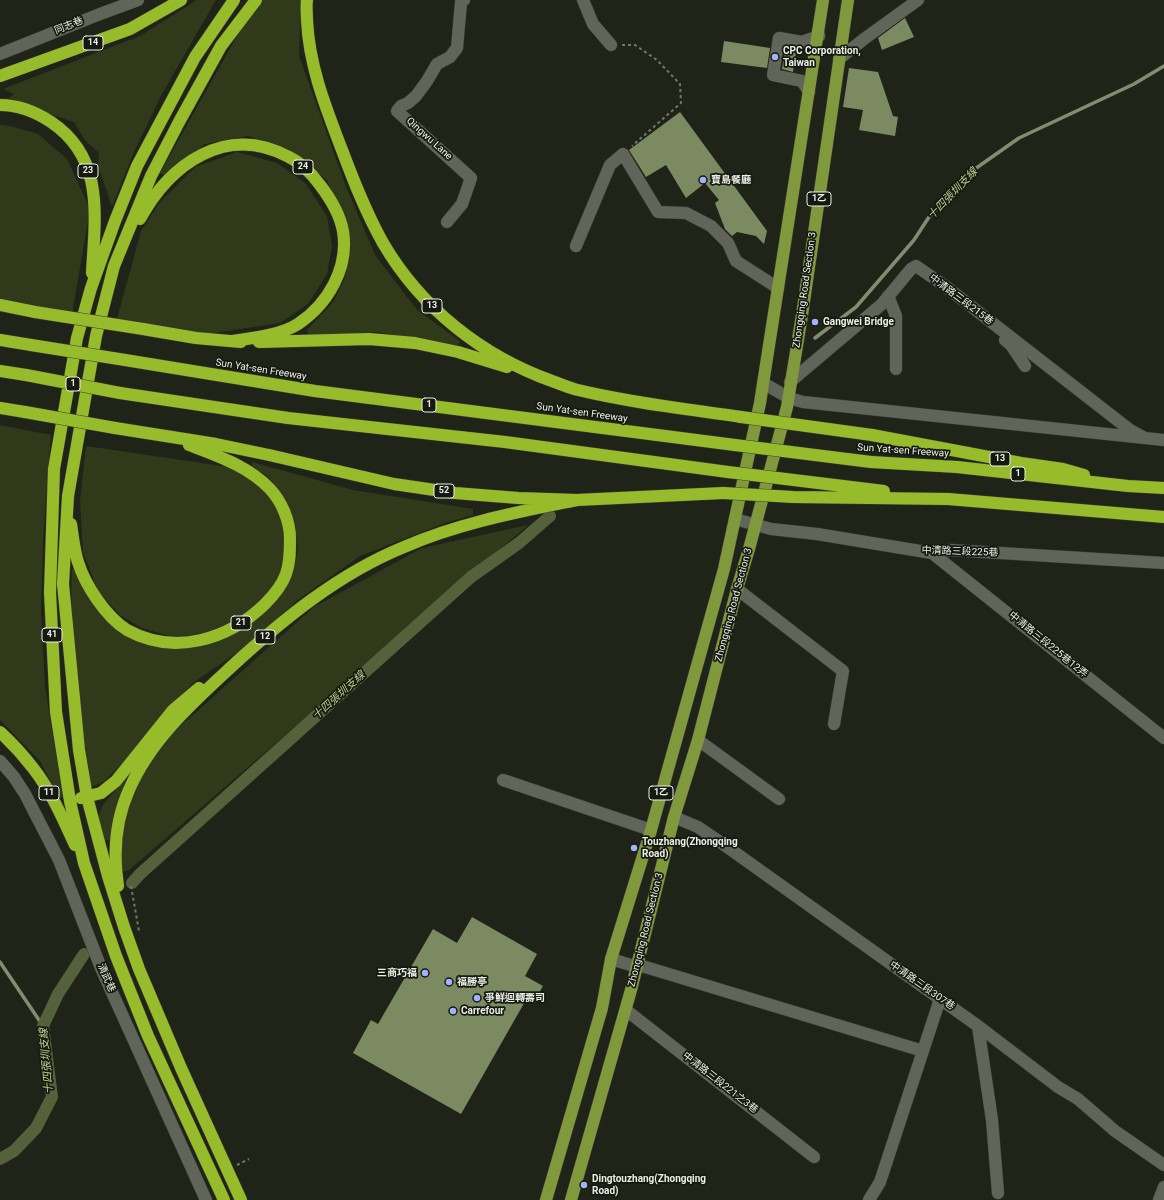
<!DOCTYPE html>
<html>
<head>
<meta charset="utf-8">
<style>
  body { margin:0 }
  canvas { display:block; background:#1f2318 }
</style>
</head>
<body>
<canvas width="1164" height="1200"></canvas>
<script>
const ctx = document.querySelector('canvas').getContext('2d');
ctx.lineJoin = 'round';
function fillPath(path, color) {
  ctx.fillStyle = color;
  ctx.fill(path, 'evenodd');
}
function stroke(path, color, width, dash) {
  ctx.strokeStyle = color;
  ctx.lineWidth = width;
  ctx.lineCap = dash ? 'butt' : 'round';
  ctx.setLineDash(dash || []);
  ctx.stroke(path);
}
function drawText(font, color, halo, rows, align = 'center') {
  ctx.font = font + ' Roboto,"Noto Sans TC",sans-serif';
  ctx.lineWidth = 3.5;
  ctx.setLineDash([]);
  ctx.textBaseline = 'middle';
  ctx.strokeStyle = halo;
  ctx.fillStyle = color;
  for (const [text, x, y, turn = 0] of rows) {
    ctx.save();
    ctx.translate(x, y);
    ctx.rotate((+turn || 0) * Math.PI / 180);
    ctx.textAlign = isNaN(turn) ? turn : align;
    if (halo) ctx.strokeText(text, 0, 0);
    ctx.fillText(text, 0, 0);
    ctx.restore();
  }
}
fillPath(new Path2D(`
  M 197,0 L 216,0 L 162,94 L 133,154 L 112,207 L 98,165 L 99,153 L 85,140 L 74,122 L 7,100 L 14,94 L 3,89 L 140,36 Z
  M 263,0 L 301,0 L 299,56 L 345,184 L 375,255 L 417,310 L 460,341 L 457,347 L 378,332 L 309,336 L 307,330 L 334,301 L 346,275 L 350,234 L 327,180 L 292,152 L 248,136 L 205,144 L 164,175 L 160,173 L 241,29 Z
  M 0,125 L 10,126 L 38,134 L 67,159 L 90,209 L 72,314 L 0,302 Z
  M 237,152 L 277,163 L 305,183 L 327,216 L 332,246 L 327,274 L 308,304 L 280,323 L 199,335 L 117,319 L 141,231 L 160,202 L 195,167 Z
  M 0,425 L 51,435 L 43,539 L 41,612 L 45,687 L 63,797 L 59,798 L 40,761 L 0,720 Z
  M 86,446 L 229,467 L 257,482 L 275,501 L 290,545 L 281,578 L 262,605 L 223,629 L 176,638 L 142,628 L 120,615 L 98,591 L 83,552 L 80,501 Z
  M 252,462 L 353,490 L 473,509 L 473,515 L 445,523 L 360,556 L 299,599 L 244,648 L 194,682 L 160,717 L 131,754 L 105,781 L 91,787 C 81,715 68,642 72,569 L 77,569 L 130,632 L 172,647 L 217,641 L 246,627 L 268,609 L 285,588 L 294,569 L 298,549 L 294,520 L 283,496 L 268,477 L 252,466 Z
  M 528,525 L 129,870 L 122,872 L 121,847 L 124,816 L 141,775 L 176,730 L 314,607 L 422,548 Z
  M 125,780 L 128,783 L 111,839 L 104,841 C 102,833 99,824 99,816 C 100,805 117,789 125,780 Z`), '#303a1a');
stroke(new Path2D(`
  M 815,338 L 856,307 L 914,240 L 929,217 L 972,171 L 1019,138 L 1134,84 L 1164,66
  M 0,962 L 43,1026`), '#828c6f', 3.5);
stroke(new Path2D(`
  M 132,883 L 140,874 L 471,577 L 519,543 L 550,516
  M 0,1159 L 14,1151 L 36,1128 L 52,1097 L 43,1026 L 58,994 L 84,954`), '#54613b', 12);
fillPath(new Path2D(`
  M 905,18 L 914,37 L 882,50 L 878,38 Z
  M 724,41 L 770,48 L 767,68 L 721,62 Z
  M 785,50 L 796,52 L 793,72 L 782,69 Z
  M 849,68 L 878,72 L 893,116 L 898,117 L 895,136 L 859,130 L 863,110 L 843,107 Z
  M 680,112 L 767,231 L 764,244 L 756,236 L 737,232 L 732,236 L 725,229 L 715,203 L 719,200 L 705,183 L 686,198 L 666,165 L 646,177 L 629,150 Z
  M 472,917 L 537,954 L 525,976 L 543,986 L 534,1002 L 527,998 L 461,1114 L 353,1053 L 371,1020 L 378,1024 L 433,929 L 457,943 Z`), '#7c8a62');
const minor = new Path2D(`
  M 583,0 L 593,24 L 611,45
  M 0,54 L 100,14 L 138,0
  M 839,59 L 864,39 L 918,0
  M 809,92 L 802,81 L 773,75 L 779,38 L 802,42 L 819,36 L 818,31
  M 447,222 L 462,204 L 471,178 L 397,111 L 401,106 L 408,103 L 416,96 L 427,81 L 437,64 L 450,57 L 457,48 L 461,2 L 464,0
  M 576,246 L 610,165 L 623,154 L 658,212 L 686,213 L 711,226 L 728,243 L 736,261 L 778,288
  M 888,296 L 896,316 L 896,369
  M 1005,340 L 1011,345 L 1025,366
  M 790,382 L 882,304 L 911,269 L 916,266 L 945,286 L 1130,430 L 1143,437
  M 763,383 L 789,398 L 803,402 L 1164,440
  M 735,519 L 771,529 L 817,534 L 932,553 L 951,550 L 1164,563
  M 932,553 L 1164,738
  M 737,589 L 843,671 L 834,724
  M 698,740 L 779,799
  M 0,761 L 14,777 L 25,794 L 59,860 L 101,968 L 206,1200
  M 503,780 L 651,830
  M 674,817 L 698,827 L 723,844 L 978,1026 L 1058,1087 L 1078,1099 L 1115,1131 L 1164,1165
  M 611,959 L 637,967 L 642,966 L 923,1051
  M 626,1010 L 814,1157
  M 978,1026 L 992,1120 L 998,1193
  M 869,1200 L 880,1182 L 940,999
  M 1159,1200 L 1164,1187`);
const major = new Path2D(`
  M 546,1200 L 602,1008 L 611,959 L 651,830 L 724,569 L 760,403 L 823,0
  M 571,1200 L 631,990 L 674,817 L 698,740 L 737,589 L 749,549 L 787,407 L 802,315 L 848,0`);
const highway = new Path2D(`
  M 307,0 C 306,7 307,14 307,20 C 309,66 326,108 342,150 C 354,182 366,213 383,243 C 421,308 482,356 552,381 C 561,384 569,388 578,390 C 632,403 687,409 741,417
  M 0,76 L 130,29 L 181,0
  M 0,105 C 19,105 36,112 51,122 C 105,158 95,217 92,273
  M 140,219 C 170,164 226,123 289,157 C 302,163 312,174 320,185 C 330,198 340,215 343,231 C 349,268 328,304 298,324 C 281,335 253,338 233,341
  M 0,305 L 35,312
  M 143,329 L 196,338 L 241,342
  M 0,340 L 31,345
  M 259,342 L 369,339 L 415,343 L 458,352 L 507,367
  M 125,360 L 315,391 L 735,445
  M 0,371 L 26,375
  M 120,393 L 288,418 L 505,442 L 728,472
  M 0,408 L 25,412
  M 115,428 L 216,444 L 269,455 L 394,484 L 455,493 L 518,498 L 577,500 L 723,493
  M 872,435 L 1021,463 L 1063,469 L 1084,475
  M 871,462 L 957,467 L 1128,486 L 1164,488
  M 948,499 L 1164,517
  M 71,524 C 73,537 74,550 78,562 C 85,585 106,617 127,630 C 174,656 228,640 265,604 C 273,596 282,585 286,574 C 290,563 290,551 290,539 C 290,521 282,502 270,489 C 248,466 218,456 189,445
  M 0,732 C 12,743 23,755 33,768 C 51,791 63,819 75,845
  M 81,798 L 101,793 L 116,781 L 173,710 L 199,688
  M 118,886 C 113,853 115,821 129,790 C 150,741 192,703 230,668 C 282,620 338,574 404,547 C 459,523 518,512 577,500
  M 224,1200 L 148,1036 L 116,956 L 84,863 L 70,801 L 56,712 L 50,592 L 54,469 L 77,338 L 91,288 L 115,221 L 137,166 L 195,57 L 234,0
  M 241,1200 L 181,1068 L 139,969 L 124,927 L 108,876 L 87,797 L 79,750 L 63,584 L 68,496 L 96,336 L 114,266 L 151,176 L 179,122 L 221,46 L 256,0`);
stroke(minor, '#3b3e36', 13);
stroke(major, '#3b3e36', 13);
stroke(highway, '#3b3e36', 13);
stroke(new Path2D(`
  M 622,45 L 635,45 L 657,60 L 680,84 L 681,103 L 632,146
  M 131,886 L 139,931
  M 237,1165 L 249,1159`), '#73776e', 2, [3, 3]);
stroke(minor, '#616559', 12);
stroke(major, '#81993d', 12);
stroke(highway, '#97bc2b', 12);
const highwayBridge = new Path2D(`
  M 35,312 L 143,329
  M 31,345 L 125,360
  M 26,375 L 120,393
  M 25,412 L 115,428
  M 741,417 L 872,435
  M 735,445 L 871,462
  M 728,472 L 884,491
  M 723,493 L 793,497 L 948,499`);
stroke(highwayBridge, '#3b3e36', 13, []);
stroke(highwayBridge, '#97bc2b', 12);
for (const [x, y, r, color] of [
  [775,57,4,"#a1b3fd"],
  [703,180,4,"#a1b3fd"],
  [815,322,4,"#a1b3fd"],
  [634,848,4,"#a1b3fd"],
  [425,973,4,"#a1b3fd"],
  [449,982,4,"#a1b3fd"],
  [477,998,4,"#a1b3fd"],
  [453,1011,4,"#a1b3fd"],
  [584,1185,4,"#a1b3fd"]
]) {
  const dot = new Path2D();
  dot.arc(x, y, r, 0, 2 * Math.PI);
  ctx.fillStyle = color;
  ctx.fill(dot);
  stroke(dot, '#16190f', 1.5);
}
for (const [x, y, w] of [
  [93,43,20],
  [303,167,20],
  [88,171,20],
  [819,199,24],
  [432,306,20],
  [73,384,14],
  [429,405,14],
  [1000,459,20],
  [1018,474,14],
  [444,491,20],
  [241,623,20],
  [52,635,20],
  [265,637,20],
  [49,793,20],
  [661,793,24]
]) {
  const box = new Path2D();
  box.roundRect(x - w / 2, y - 7, w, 14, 3);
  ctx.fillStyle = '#16190f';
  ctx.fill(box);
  stroke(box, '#ecefe8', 1);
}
drawText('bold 9px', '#ecefe8', null, [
  ["14",93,43],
  ["24",303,167],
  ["23",88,171],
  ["1乙",819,199],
  ["13",432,306],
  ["1",73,384],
  ["1",429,405],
  ["13",1000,459],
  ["1",1018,474],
  ["52",444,491],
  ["21",241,623],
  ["41",52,635],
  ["12",265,637],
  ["11",49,793],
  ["1乙",661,793]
]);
drawText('10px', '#ecefe8', '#16190f', [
  ["同志巷",69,26,-22],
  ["Qingwu Lane",429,139,42],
  ["Zhongqing Road Section 3",805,290,-82],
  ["中清路三段215巷",961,300,37],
  ["Sun Yat-sen Freeway",261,370,9],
  ["Sun Yat-sen Freeway",582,413,8],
  ["Sun Yat-sen Freeway",903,451,4],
  ["中清路三段225巷",960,552,2],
  ["Zhongqing Road Section 3",734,605,-75],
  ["中清路三段225巷12弄",1048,645,39],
  ["Zhongqing Road Section 3",646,930,-76],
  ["清武巷",106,978,67],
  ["中清路三段307巷",922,986,35],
  ["中清路三段221之3巷",720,1083,38]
]);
drawText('bold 10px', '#ecefe8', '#16190f', [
  ["CPC Corporation,",783,51],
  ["Taiwan",783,63],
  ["寶島餐廳",711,180],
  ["Gangwei Bridge",823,322],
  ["Touzhang(Zhongqing",642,842],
  ["Road)",642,854],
  ["三商巧福",417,973,"right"],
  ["福勝亭",457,982],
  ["爭鮮迴轉壽司",485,998],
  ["Carrefour",461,1011],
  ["Dingtouzhang(Zhongqing",592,1179],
  ["Road)",592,1191]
], 'left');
drawText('italic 11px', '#bad090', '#16190f', [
  ["十四張圳支線",953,194,-46],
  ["十四張圳支線",339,696,-42],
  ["十四張圳支線",47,1061,-95]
]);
</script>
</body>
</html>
